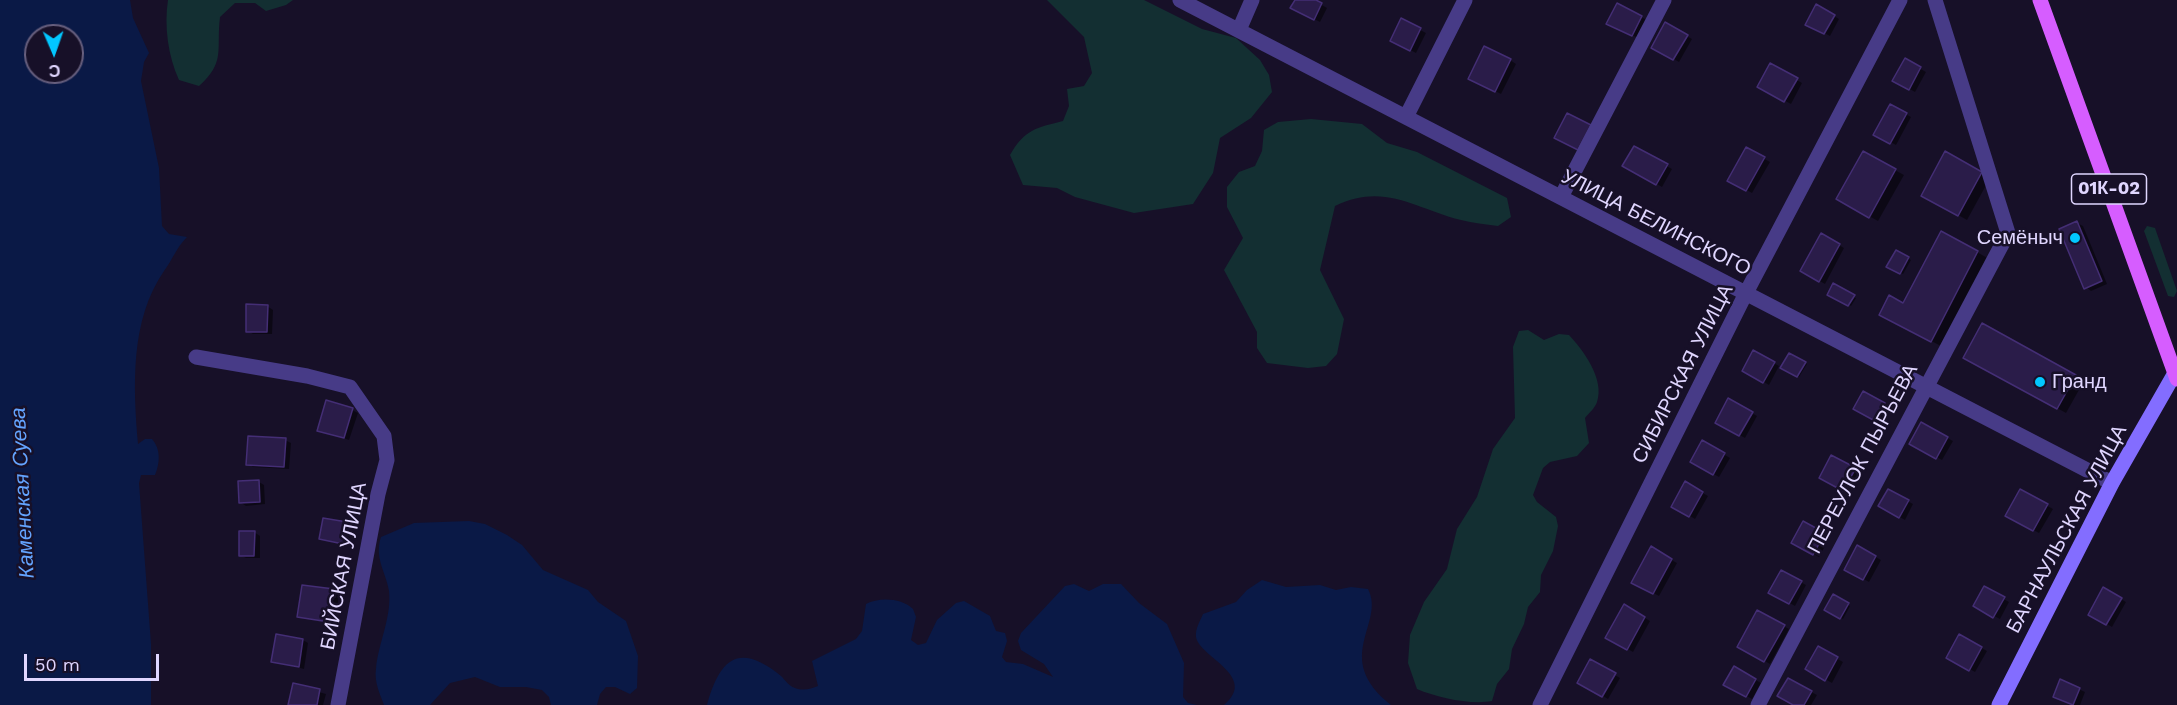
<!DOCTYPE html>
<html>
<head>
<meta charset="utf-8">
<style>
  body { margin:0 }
  #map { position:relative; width:2177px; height:705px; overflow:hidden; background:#171028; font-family:"Work Sans",sans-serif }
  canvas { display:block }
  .north { position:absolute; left:24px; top:24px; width:60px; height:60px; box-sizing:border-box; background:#171028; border:2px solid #675f7e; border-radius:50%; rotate:178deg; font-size:16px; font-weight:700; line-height:24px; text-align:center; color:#e0d6ff }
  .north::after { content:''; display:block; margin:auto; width:21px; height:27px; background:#02c7ff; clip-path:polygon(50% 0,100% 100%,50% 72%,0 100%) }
  .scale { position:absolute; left:24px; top:654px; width:135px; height:27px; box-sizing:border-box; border:3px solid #e0d6ff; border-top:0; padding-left:8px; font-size:18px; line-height:21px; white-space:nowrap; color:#e0d6ff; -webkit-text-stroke:4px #171028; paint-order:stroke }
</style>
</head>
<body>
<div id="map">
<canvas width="2177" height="705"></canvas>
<div class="north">С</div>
<div class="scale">50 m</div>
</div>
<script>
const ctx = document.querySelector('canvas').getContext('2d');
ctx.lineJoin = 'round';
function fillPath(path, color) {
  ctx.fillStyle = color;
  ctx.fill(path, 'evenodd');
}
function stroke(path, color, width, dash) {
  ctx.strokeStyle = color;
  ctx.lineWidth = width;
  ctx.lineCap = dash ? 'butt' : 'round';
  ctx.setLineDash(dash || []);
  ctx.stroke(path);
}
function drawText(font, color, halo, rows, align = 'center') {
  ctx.font = font + ' "Work Sans",sans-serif';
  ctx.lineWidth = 5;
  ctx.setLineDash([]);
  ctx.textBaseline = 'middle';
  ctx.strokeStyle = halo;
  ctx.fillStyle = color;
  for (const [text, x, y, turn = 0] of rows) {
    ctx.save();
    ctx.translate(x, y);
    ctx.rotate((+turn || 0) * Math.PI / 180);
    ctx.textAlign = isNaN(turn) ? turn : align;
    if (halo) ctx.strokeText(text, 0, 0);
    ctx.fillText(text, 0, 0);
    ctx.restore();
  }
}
fillPath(new Path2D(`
  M 168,0 L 293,0 L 286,5 L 266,11 L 255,3 L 235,3 L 220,17 C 216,50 226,62 199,86 L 179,80 C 168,56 164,26 168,0 Z
  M 1047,0 L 1144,0 L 1202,29 L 1236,38 L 1260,60 L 1269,75 L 1272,92 L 1251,118 L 1220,138 L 1213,173 L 1193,204 L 1134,213 L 1075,197 L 1057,188 L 1023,185 L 1010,155 C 1025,129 1036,128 1063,121 L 1069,106 L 1067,89 L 1084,86 L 1092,73 L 1084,37 Z
  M 1311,119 L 1362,124 L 1387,143 L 1417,152 L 1507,198 L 1511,217 L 1498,226 C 1485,224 1473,223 1461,220 C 1414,208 1384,182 1335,206 L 1320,270 L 1344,319 L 1337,354 L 1326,366 L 1308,368 L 1267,363 L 1257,348 L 1257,332 L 1224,270 L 1243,238 L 1227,207 L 1227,187 L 1239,172 L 1255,166 L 1262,151 L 1264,130 L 1278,122 Z
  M 2147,226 L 2155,228 L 2177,291 L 2174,297 L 2168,296 L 2144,231 Z
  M 1528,330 L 1544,340 L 1559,334 L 1569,335 C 1583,350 1605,379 1597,402 C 1595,408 1589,413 1585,418 L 1589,443 L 1577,456 L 1550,462 L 1543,468 L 1533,495 L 1537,502 L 1556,517 L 1558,526 L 1553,551 L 1541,575 L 1540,592 L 1528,607 L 1524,624 L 1512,649 L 1509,669 L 1497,684 L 1492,701 C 1471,705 1438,698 1417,689 L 1408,663 L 1410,635 L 1424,602 L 1447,569 L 1457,529 L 1477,497 L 1493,449 L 1515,418 L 1513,347 L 1519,331 Z`), '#132f32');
fillPath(new Path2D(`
  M 0,0 L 130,0 L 133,18 L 149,53 L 144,62 L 141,81 L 159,168 L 162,226 L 169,234 L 187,237 C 176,248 173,259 164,271 C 130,320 133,387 138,444 L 145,439 L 152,439 C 161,449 160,463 155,475 L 141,475 L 139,483 L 151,644 L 151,705 L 0,705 ZM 36,36 L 72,36 L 72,72 L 36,72 Z
  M 469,521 L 485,524 L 507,535 L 522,545 L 543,570 L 588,590 L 598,602 L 626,621 L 638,656 L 637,688 L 630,694 L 615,687 L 606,687 L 600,694 L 597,705 L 551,705 L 549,697 L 542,690 L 526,687 L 500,687 L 475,677 L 450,683 L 430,705 L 384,705 C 380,694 374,682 376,669 C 378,644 392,617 389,591 C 386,572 374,558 381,537 L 414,523 Z
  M 1262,580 L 1286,587 L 1320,585 L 1336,590 L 1351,587 L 1368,589 C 1386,624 1331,657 1391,705 L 1224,705 C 1259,676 1199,657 1196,637 C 1195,629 1200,621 1203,614 L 1236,602 L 1247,590 Z
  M 1074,584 L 1089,591 L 1103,584 L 1121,584 L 1139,603 L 1167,624 L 1184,663 L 1183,697 L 1188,703 L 1197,705 L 707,705 C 720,658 739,642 781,676 C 785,680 790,687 795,688 C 803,691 811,689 818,686 L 812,661 L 856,639 L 862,631 L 866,604 C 879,597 902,598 913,609 L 916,617 L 911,640 L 918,645 L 926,643 L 937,620 L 956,603 L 964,601 L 990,616 L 996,631 L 1005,633 L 1007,641 L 1002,657 L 1006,662 L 1023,664 L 1053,677 L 1044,664 L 1021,650 L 1018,641 L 1021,633 L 1065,586 Z`), '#0a1946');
fillPath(new Path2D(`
  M 1296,0 L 1313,0 L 1327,8 L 1320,22 L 1298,11 Z
  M 1617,5 L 1647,20 L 1638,38 L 1614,26 Z
  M 1817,6 L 1839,19 L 1830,36 L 1807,24 Z
  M 1401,20 L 1426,33 L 1416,53 L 1397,43 Z
  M 1665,24 L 1692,39 L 1679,62 L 1653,47 Z
  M 1510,60 L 1516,64 L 1501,94 L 1475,81 Z
  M 1905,60 L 1926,72 L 1915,92 L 1894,80 Z
  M 1771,65 L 1802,83 L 1791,104 L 1759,87 Z
  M 1891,106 L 1911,117 L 1896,145 L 1875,134 Z
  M 1634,148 L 1672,169 L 1662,187 L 1624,165 Z
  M 1747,149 L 1770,162 L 1752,193 L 1729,180 Z
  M 1863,153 L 1904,175 L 1878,221 L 1838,199 Z
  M 1946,153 L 1990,178 L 1967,220 L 1923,195 Z
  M 2077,223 L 2083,226 L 2107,284 L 2091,291 L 2086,287 Z
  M 1821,235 L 1844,248 L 1825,284 L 1802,271 Z
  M 1896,252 L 1911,260 L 1903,274 L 1888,266 Z
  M 1977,252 L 1989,259 L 1943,347 L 1892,321 L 1904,305 Z
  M 1834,285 L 1856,298 L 1851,306 L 1829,294 Z
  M 267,306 L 273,310 L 272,334 L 253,334 L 248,331 Z
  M 1983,325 L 2084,381 L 2066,413 L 1965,357 Z
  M 1754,352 L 1779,366 L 1769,385 L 1744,370 Z
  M 1790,355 L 1807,364 L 1799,377 L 1782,368 Z
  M 1864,393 L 1890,408 L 1881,423 L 1855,409 Z
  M 1729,400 L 1757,416 L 1745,438 L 1717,423 Z
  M 352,410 L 358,413 L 349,440 L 319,430 Z
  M 1921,424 L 1953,441 L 1942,460 L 1911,443 Z
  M 285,440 L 291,443 L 289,469 L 253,467 L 248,464 Z
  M 1703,442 L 1730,458 L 1719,477 L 1692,462 Z
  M 1832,457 L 1860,472 L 1849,493 L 1821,477 Z
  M 259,482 L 264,485 L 265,504 L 246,506 L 240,502 Z
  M 1685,483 L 1708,496 L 1695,519 L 1673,506 Z
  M 1889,491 L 1913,504 L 1905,520 L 1880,506 Z
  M 2021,491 L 2053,509 L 2039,533 L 2007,516 Z
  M 1803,523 L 1830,537 L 1819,557 L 1793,543 Z
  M 347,524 L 352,527 L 349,546 L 321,539 Z
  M 254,532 L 260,536 L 260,558 L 246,558 L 240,555 Z
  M 1858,547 L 1881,560 L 1869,582 L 1846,569 Z
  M 1651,549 L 1677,563 L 1659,596 L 1633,582 Z
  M 1782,572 L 1806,585 L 1795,606 L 1770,592 Z
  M 1985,588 L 2009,602 L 2000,619 L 1975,606 Z
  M 2104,589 L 2126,602 L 2112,627 L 2090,614 Z
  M 334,591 L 339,594 L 335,624 L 299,617 Z
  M 1834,596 L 1850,606 L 1843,619 L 1826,609 Z
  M 1624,606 L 1650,621 L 1633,652 L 1607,637 Z
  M 1758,612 L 1789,629 L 1770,664 L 1739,646 Z
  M 1960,636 L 1987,651 L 1975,672 L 1948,657 Z
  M 303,640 L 308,643 L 304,669 L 273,661 Z
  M 1818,648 L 1843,662 L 1832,683 L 1807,669 Z
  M 1591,661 L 1620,678 L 1608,699 L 1579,682 Z
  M 1734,668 L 1761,683 L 1752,699 L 1725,684 Z
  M 1788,680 L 1817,695 L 1811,705 L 1796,705 Z
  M 2061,681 L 2085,692 L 2080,705 L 2073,705 L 2055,697 Z
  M 294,685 L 326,694 L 323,705 L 289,705 Z`), '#0007');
const building = new Path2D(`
  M 1295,0 L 1316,0 L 1322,3 L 1314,20 L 1290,8 Z
  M 1617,3 L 1642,16 L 1632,36 L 1606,24 Z
  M 1816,4 L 1835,15 L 1824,34 L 1805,25 Z
  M 1401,18 L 1421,28 L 1410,51 L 1390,41 Z
  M 1665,22 L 1688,35 L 1673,60 L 1651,48 Z
  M 1484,46 L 1511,59 L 1495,92 L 1468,79 Z
  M 1905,58 L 1921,67 L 1909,90 L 1892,81 Z
  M 1770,63 L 1798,78 L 1784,102 L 1757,87 Z
  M 1890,104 L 1907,113 L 1890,144 L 1873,135 Z
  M 1567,113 L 1591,125 L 1578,150 L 1554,138 Z
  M 1634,146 L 1668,164 L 1656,185 L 1622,166 Z
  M 1746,147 L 1765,157 L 1746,191 L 1727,181 Z
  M 1863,151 L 1896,169 L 1869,218 L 1836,199 Z
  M 1945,151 L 1982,172 L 1958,216 L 1921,196 Z
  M 2077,221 L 2102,281 L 2084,289 L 2059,229 Z
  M 1941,231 L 1978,251 L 1931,342 L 1879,315 L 1889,295 L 1903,303 Z
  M 1821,233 L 1840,244 L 1819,282 L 1800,271 Z
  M 1896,250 L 1909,257 L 1900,274 L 1886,267 Z
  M 1833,283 L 1855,295 L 1848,306 L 1827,295 Z
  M 246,304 L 268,305 L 267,332 L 246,332 Z
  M 1982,323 L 2076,375 L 2057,409 L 1963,358 Z
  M 1753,350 L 1775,362 L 1763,383 L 1742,371 Z
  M 1789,353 L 1806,362 L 1797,377 L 1780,368 Z
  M 1863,391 L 1885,403 L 1875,421 L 1853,409 Z
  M 1728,398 L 1753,412 L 1739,436 L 1715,423 Z
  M 326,400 L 353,408 L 344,438 L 317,431 Z
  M 1921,422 L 1948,437 L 1936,459 L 1909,444 Z
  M 248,436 L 286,438 L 284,467 L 246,465 Z
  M 1702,440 L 1725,453 L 1713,475 L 1690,462 Z
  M 1831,455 L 1856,468 L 1843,491 L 1819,478 Z
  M 259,480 L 260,502 L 239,503 L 238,481 Z
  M 1685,481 L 1703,492 L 1689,517 L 1671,507 Z
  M 1888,489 L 1909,500 L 1899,518 L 1878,506 Z
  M 2020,489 L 2048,504 L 2033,531 L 2005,516 Z
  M 323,518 L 347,522 L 343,544 L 319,539 Z
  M 1803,521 L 1825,533 L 1813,555 L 1791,543 Z
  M 239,531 L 255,531 L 254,556 L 239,556 Z
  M 1857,545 L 1876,556 L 1863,580 L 1844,570 Z
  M 1651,546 L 1672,559 L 1653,594 L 1631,583 Z
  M 1781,570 L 1802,581 L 1789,604 L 1768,593 Z
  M 302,585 L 334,589 L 329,622 L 297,617 Z
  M 1984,586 L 2005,597 L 1993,618 L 1973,606 Z
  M 2103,587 L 2122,598 L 2106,625 L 2088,615 Z
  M 1833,594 L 1849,603 L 1840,619 L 1824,610 Z
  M 1624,604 L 1645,617 L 1627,650 L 1605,638 Z
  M 1757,610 L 1785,625 L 1764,662 L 1737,647 Z
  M 276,634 L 303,639 L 299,667 L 271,662 Z
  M 1959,634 L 1982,647 L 1969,671 L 1946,658 Z
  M 1818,646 L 1838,657 L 1825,681 L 1805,669 Z
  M 1590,659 L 1616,673 L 1602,697 L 1577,683 Z
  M 1734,666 L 1756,679 L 1746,697 L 1723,685 Z
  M 1788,678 L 1812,691 L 1804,705 L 1793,705 L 1777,696 Z
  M 2060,679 L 2080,688 L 2073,705 L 2053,697 Z
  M 293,683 L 320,689 L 317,705 L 288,705 Z`);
fillPath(building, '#2a1c49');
stroke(building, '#442e75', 1.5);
stroke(new Path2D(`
  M 1180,0 L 2112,483
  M 1239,30 L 1252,0
  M 1406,117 L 1465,0
  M 1561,197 L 1664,0
  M 196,357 L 307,376 L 350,387 L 384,436 L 387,460 L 378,494 L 338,705
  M 1540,705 L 1746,293 L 1900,0
  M 1758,705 L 2008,233 L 1935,0`), '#473b87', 15);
stroke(new Path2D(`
  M 1999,705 L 2112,483 L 2175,373`), '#836dff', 15);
stroke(new Path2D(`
  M 2040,0 L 2177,379`), '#d65dff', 15);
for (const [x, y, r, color] of [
  [2075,238,6,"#02c7ff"],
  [2040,382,6,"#02c7ff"]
]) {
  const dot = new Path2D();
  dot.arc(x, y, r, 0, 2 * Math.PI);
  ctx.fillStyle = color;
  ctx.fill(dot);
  stroke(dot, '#171028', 2);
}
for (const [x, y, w] of [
  [2109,189,75]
]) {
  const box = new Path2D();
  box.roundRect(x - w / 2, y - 15, w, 30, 4.5);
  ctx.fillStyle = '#171028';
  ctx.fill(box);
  stroke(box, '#e0d6ff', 1.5);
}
drawText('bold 18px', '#e0d6ff', null, [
  ["01К-02",2109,189]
]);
drawText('20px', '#e0d6ff', '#171028', [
  ["УЛИЦА БЕЛИНСКОГО",1656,223,27],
  ["СИБИРСКАЯ УЛИЦА",1683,374,-63],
  ["ПЕРЕУЛОК ПЫРЬЕВА",1863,459,-62],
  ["БАРНАУЛЬСКАЯ УЛИЦА",2067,529,-62],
  ["БИЙСКАЯ УЛИЦА",344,566,-79]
]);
drawText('20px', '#e0d6ff', '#171028', [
  ["Семёныч",2063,238],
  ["Гранд",2052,382,"left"]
], 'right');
drawText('italic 21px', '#64a4ff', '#171028', [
  ["Каменская Суева",23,493,-93]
]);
</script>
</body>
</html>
